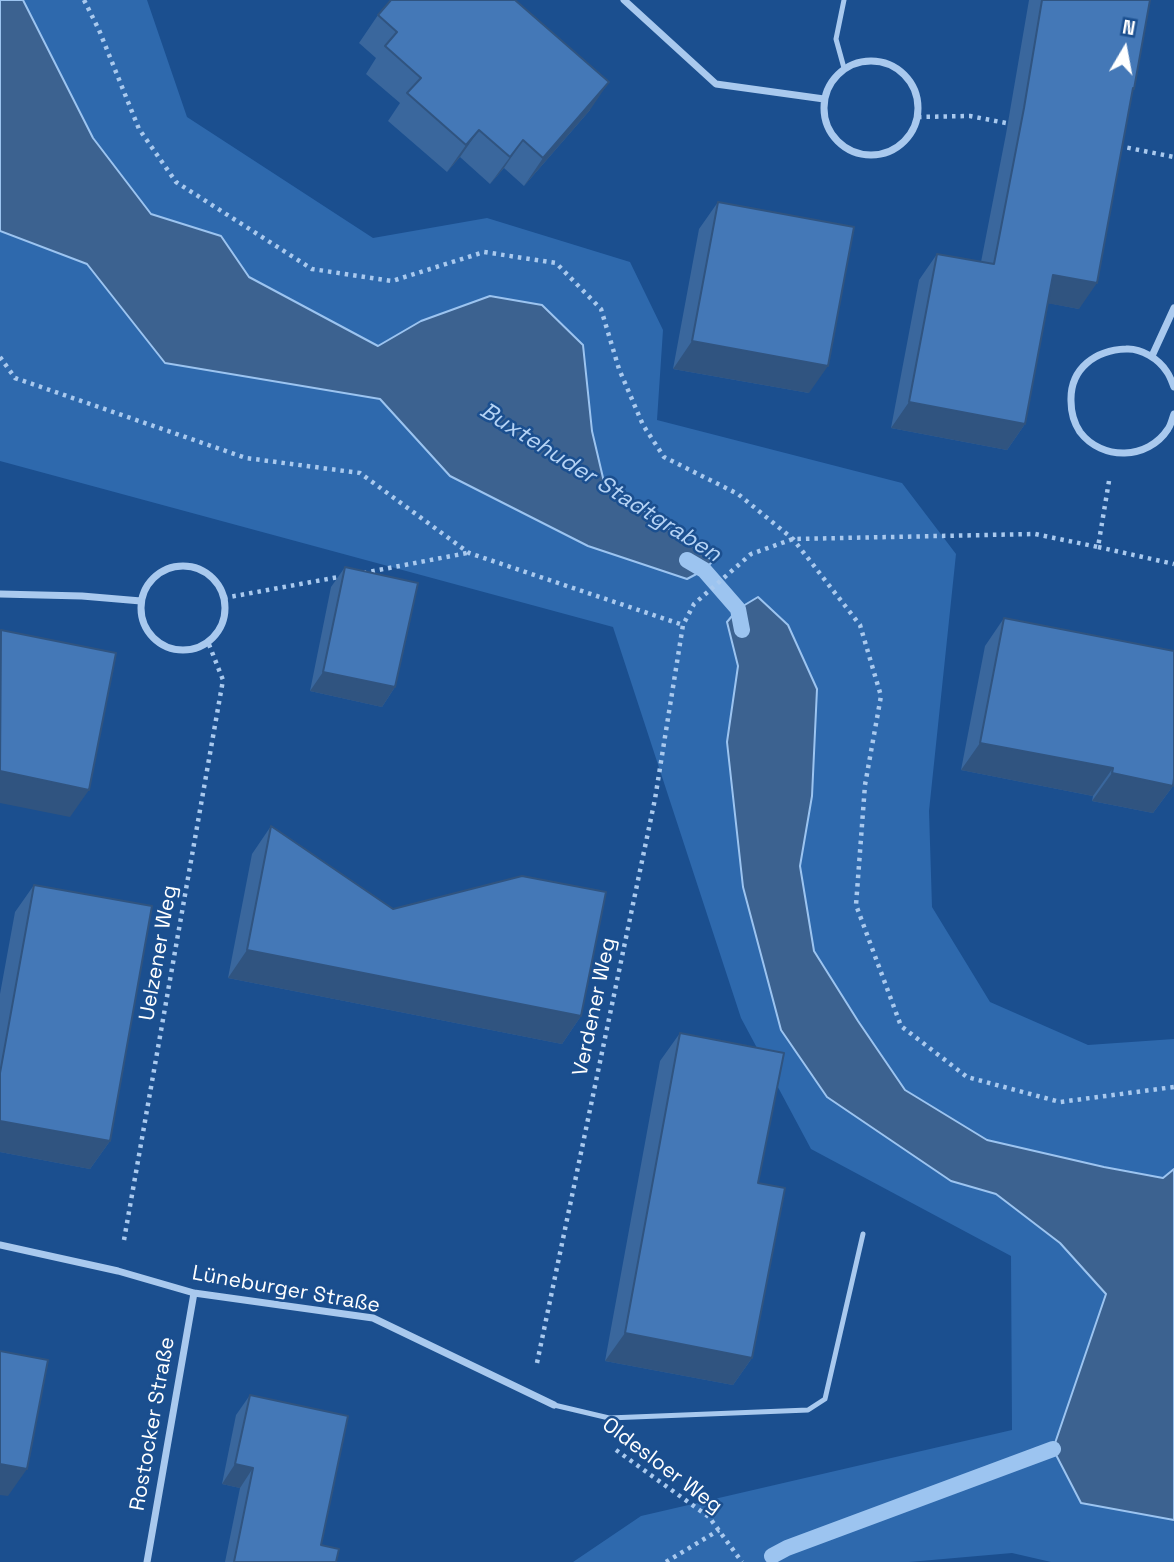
<!DOCTYPE html>
<html>
<head>
<meta charset="utf-8">
<style>
  body { margin:0 }
  #map { position:relative; width:1174px; height:1562px; overflow:hidden; background:#1b4f8f; font-family:"Space Grotesk",sans-serif }
  canvas { display:block }
  .north { position:absolute; left:1090px; top:14px; width:70px; height:70px; -webkit-text-stroke:5px #1b4f8f; paint-order:stroke; rotate:10deg; font-size:19px; font-weight:700; line-height:28px; text-align:center; color:#fff }
  .north::after { content:''; display:block; margin:auto; width:24px; height:32px; background:#fff; clip-path:polygon(50% 0,100% 100%,50% 72%,0 100%) }
</style>
</head>
<body>
<div id="map">
<canvas width="1174" height="1562"></canvas>
<div class="north">N</div>
</div>
<script>
const ctx = document.querySelector('canvas').getContext('2d');
ctx.lineJoin = 'round';
function fillPath(path, color) {
  ctx.fillStyle = color;
  ctx.fill(path, 'evenodd');
}
function stroke(path, color, width, dash) {
  ctx.strokeStyle = color;
  ctx.lineWidth = width;
  ctx.lineCap = dash ? 'butt' : 'round';
  ctx.setLineDash(dash || []);
  ctx.stroke(path);
}
function drawText(font, color, halo, rows, align = 'center') {
  ctx.font = font + ' "Space Grotesk",sans-serif';
  ctx.lineWidth = 5;
  ctx.setLineDash([]);
  ctx.textBaseline = 'middle';
  ctx.strokeStyle = halo;
  ctx.fillStyle = color;
  for (const [text, x, y, turn = 0] of rows) {
    ctx.save();
    ctx.translate(x, y);
    ctx.rotate((+turn || 0) * Math.PI / 180);
    ctx.textAlign = isNaN(turn) ? turn : align;
    if (halo) ctx.strokeText(text, 0, 0);
    ctx.fillText(text, 0, 0);
    ctx.restore();
  }
}
fillPath(new Path2D(`
  M 0,0 L 147,0 L 187,117 L 373,238 L 487,218 L 630,262 L 663,330 L 657,420 L 902,483 L 956,554 L 929,811 L 932,907 L 990,1002 L 1088,1045 L 1174,1039 L 1174,1169 L 1163,1178 L 1081,1503 L 1174,1520 L 1174,1562 L 1051,1562 L 1012,1553 L 909,1562 L 573,1562 L 641,1516 L 1012,1430 L 1011,1256 L 811,1149 L 741,1018 L 613,627 L 0,461 Z`), '#2e69ad');
const water = new Path2D(`
  M 0,0 L 23,0 L 93,138 L 151,214 L 221,236 L 249,277 L 378,346 L 421,321 L 490,296 L 542,305 L 583,345 L 592,431 L 604,482 L 713,561 L 704,570 L 687,579 L 588,546 L 450,476 L 380,399 L 165,363 L 87,264 L 0,231 Z
  M 758,597 L 788,625 L 817,689 L 812,796 L 800,866 L 814,951 L 858,1021 L 905,1090 L 987,1140 L 1104,1167 L 1163,1178 L 1174,1169 L 1174,1520 L 1081,1503 L 1053,1449 L 1106,1294 L 1060,1243 L 996,1194 L 951,1181 L 827,1097 L 781,1030 L 743,887 L 727,742 L 738,666 L 727,622 L 738,609 Z`);
fillPath(water, '#3c6290');
stroke(water, '#9cc4f0', 2);
stroke(new Path2D(`
  M 687,560 L 704,570 L 738,609 L 742,630
  M 772,1556 L 787,1548 L 1053,1449`), '#9cc4f0', 16);
stroke(new Path2D(`
  M 84,0 L 99,30 L 139,129 L 176,182 L 312,269 L 392,281 L 484,252 L 556,263 L 601,309 L 619,369 L 643,425 L 664,457 L 738,494 L 793,539 L 860,625 L 881,696 L 865,785 L 856,905 L 901,1026 L 967,1077 L 1060,1102 L 1174,1087
  M 918,117 L 970,116 L 1011,124
  M 1119,146 L 1174,157
  M 0,357 L 15,378 L 246,458 L 360,473 L 469,553 L 683,625
  M 1098,547 L 1174,564
  M 363,573 L 467,553
  M 224,598 L 344,576
  M 124,1240 L 223,680 L 208,642
  M 537,1363 L 655,799 L 683,625 L 694,604 L 751,554 L 793,539 L 1035,534 L 1098,547 L 1109,481
  M 616,1450 L 709,1517 L 742,1562
  M 666,1562 L 719,1530`), '#a9c9ee', 4.5, [3.5, 5]);
stroke(new Path2D(`
  M 844,68 L 836,39 L 844,0
  M 554,1405 L 609,1418 L 808,1410 L 825,1399 L 863,1234`), '#a9c9ee', 5);
stroke(new Path2D(`
  M 624,0 L 716,84 L 824,99
  M824 108a47 47 0 1 1 94 0a47 47 0 1 1-94 0Z
  M 1152,356 L 1174,308
  M 1174,387 C 1172,382 1170,376 1167,372 C 1159,359 1141,348 1126,349 C 1096,350 1070,368 1071,401 C 1071,412 1074,423 1080,432 C 1102,461 1148,460 1168,429 C 1171,425 1172,419 1174,414
  M141 608a42 42 0 1 1 84 0a42 42 0 1 1-84 0Z
  M 0,594 L 82,596 L 141,601
  M 0,1245 L 118,1271 L 194,1293 L 373,1318 L 554,1405
  M 147,1562 L 194,1293`), '#a9c9ee', 7);
fillPath(new Path2D(`
  M 1029,0 L 1150,0 L 1134,89 L 1132,91 L 1079,309 L 1048,303 L 1025,424 L 1007,450 L 891,428 L 919,280 L 937,254 L 981,262 L 1006,134 Z
  M 378,15 L 590,110 L 524,186 L 504,168 L 490,184 L 460,157 L 447,172 L 388,121 L 400,103 L 366,74 L 376,58 L 359,43 Z
  M 718,202 L 809,393 L 673,369 L 699,229 Z
  M 345,567 L 395,687 L 382,707 L 310,691 L 331,587 Z
  M 1004,618 L 1173,786 L 1153,813 L 1092,801 L 1093,796 L 961,770 L 985,646 Z
  M 271,826 L 393,909 L 581,1016 L 562,1044 L 228,978 L 252,854 Z
  M 34,885 L 110,1141 L 90,1169 L 0,1152 L 0,994 L 15,912 Z
  M 680,1033 L 758,1183 L 752,1358 L 733,1385 L 605,1361 L 660,1061 Z
  M 250,1395 L 321,1545 L 336,1562 L 225,1562 L 240,1488 L 222,1484 L 236,1415 Z`), '#3a679d');
fillPath(new Path2D(`
  M 609,82 L 590,110 L 524,186 L 543,158 Z
  M 479,130 L 460,157 L 447,172 L 466,145 Z
  M 523,140 L 504,168 L 490,184 L 510,157 Z
  M 1053,275 L 1097,283 L 1079,309 L 1035,301 Z
  M 692,341 L 828,366 L 809,393 L 673,369 Z
  M 909,402 L 1025,424 L 1007,450 L 891,428 Z
  M 323,672 L 395,687 L 382,707 L 310,691 Z
  M 980,743 L 1113,768 L 1093,796 L 961,770 Z
  M 0,771 L 89,790 L 70,817 L 0,803 Z
  M 1112,773 L 1173,786 L 1153,813 L 1092,801 Z
  M 247,950 L 581,1016 L 562,1044 L 228,978 Z
  M 0,1121 L 110,1141 L 90,1169 L 0,1152 Z
  M 625,1333 L 752,1358 L 733,1385 L 605,1361 Z
  M 0,1464 L 27,1469 L 8,1496 L 0,1495 Z
  M 235,1464 L 253,1468 L 240,1488 L 222,1484 Z`), '#305480');
const building = new Path2D(`
  M 391,0 L 515,0 L 609,82 L 543,158 L 523,140 L 510,157 L 479,130 L 466,145 L 407,93 L 421,78 L 385,46 L 397,32 L 378,15 Z
  M 1042,0 L 1150,0 L 1134,89 L 1133,88 L 1097,283 L 1053,275 L 1025,424 L 909,402 L 937,254 L 994,264 L 1024,108 Z
  M 718,202 L 854,227 L 828,366 L 692,341 Z
  M 345,567 L 418,583 L 395,687 L 323,672 Z
  M 1004,618 L 1174,651 L 1174,778 L 1173,786 L 1112,773 L 1113,768 L 980,743 Z
  M 1,630 L 116,653 L 89,790 L 0,771 Z
  M 271,826 L 393,909 L 522,876 L 606,892 L 581,1016 L 247,950 Z
  M 34,885 L 152,906 L 110,1141 L 0,1121 L 0,1073 Z
  M 680,1033 L 784,1053 L 758,1183 L 785,1188 L 752,1358 L 625,1333 Z
  M 0,1351 L 48,1360 L 27,1469 L 0,1464 Z
  M 250,1395 L 348,1416 L 321,1545 L 339,1549 L 336,1562 L 234,1562 L 253,1468 L 235,1464 Z`);
fillPath(building, '#4478b7');
stroke(building, '#305480', 2);
drawText('21px', '#fff', '#1b4f8f', [
  ["Uelzener Weg",159,953,-80],
  ["Verdener Weg",595,1007,-78],
  ["Lüneburger Straße",286,1290,10],
  ["Rostocker Straße",153,1424,-80],
  ["Oldesloer Weg",662,1466,37]
]);
drawText('italic 23px', '#b5d3f5', '#1b4f8f', [
  ["Buxtehuder Stadtgraben",600,483,32]
]);
</script>
</body>
</html>
